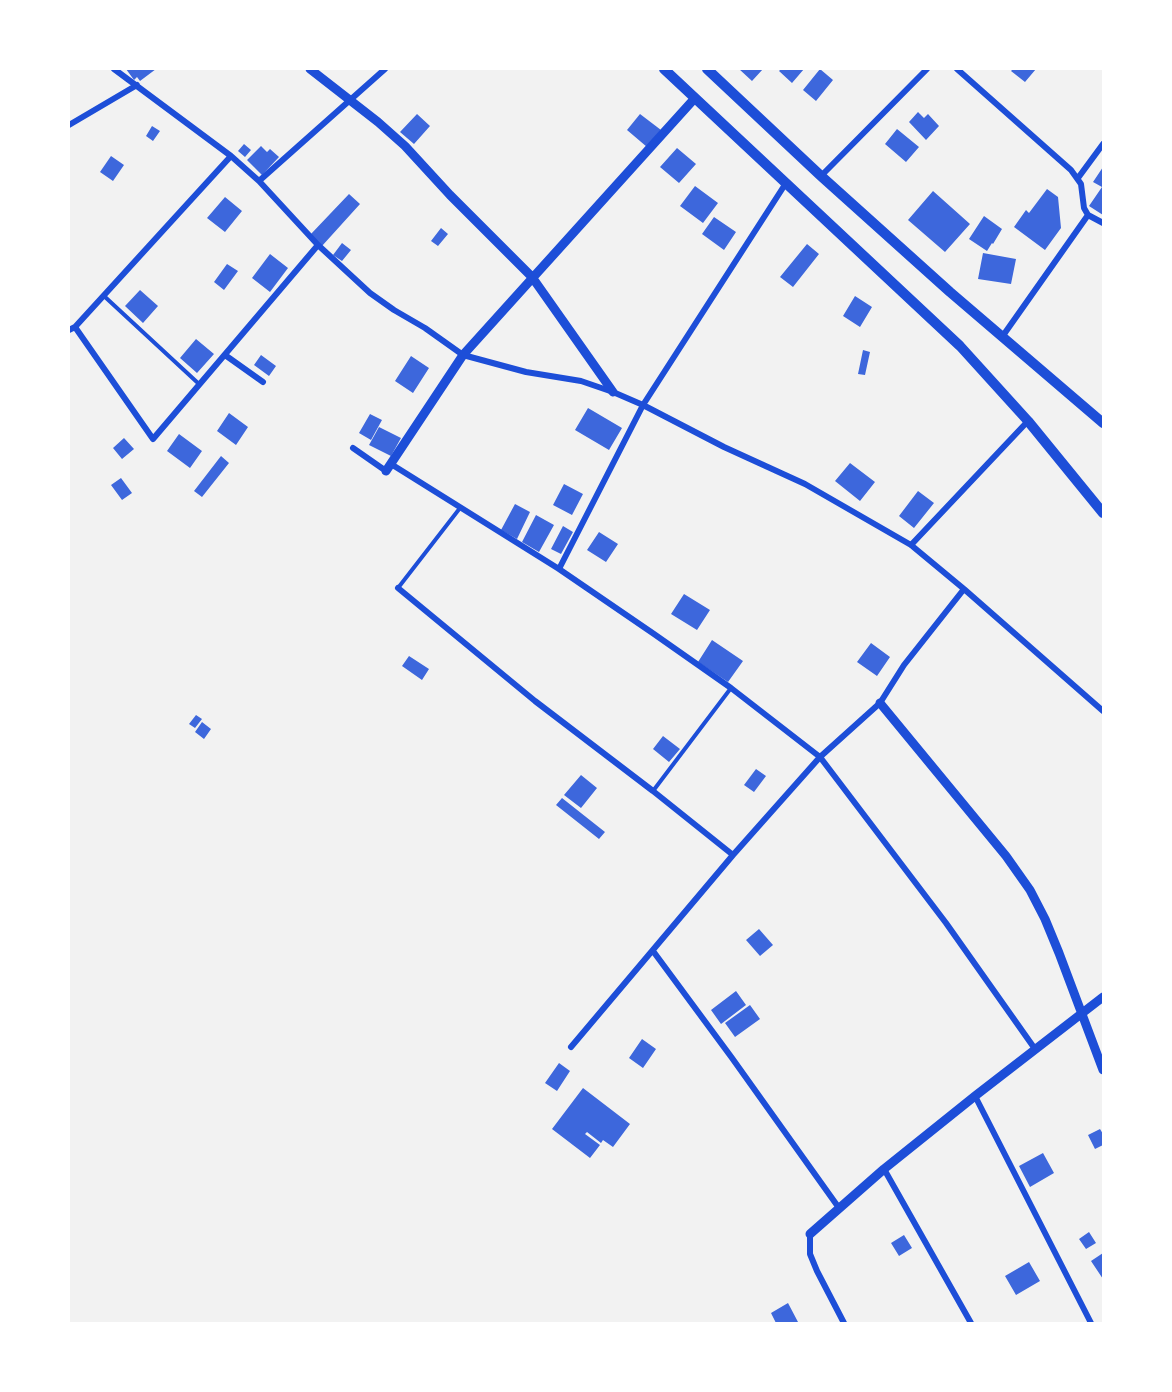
<!DOCTYPE html>
<html>
<head>
<meta charset="utf-8">
<style>
  body { margin:0 }
  #map { position:relative; width:1172px; height:1392px; overflow:hidden; background:#f2f2f2; font-family:Figtree,sans-serif }
  canvas { display:block }
  .frame { position:absolute; inset:0; border:70px solid #fff; pointer-events:none }
</style>
</head>
<body>
<div id="map">
<canvas width="1172" height="1392"></canvas>
<div class="frame"></div>
</div>
<script>
const ctx = document.querySelector('canvas').getContext('2d');
ctx.lineJoin = 'round';
function fillPath(path, color) {
  ctx.fillStyle = color;
  ctx.fill(path, 'evenodd');
}
function stroke(path, color, width, dash) {
  ctx.strokeStyle = color;
  ctx.lineWidth = width;
  ctx.lineCap = dash ? 'butt' : 'round';
  ctx.setLineDash(dash || []);
  ctx.stroke(path);
}
fillPath(new Path2D(`
  M 126,69 L 156,69 L 140,81 L 137,77 L 134,80 Z
  M 739,69 L 763,69 L 752,81 Z
  M 781,69 L 804,69 L 792,83 L 779,71 Z
  M 820,69 L 833,80 L 816,101 L 803,90 Z
  M 1013,69 L 1036,69 L 1025,82 L 1011,71 Z
  M 918,112 L 924,118 L 928,114 L 939,126 L 926,140 L 909,122 Z
  M 417,114 L 430,126 L 414,144 L 400,132 Z
  M 640,114 L 661,130 L 647,147 L 627,130 Z
  M 152,126 L 160,131 L 153,141 L 146,136 Z
  M 897,129 L 919,147 L 906,162 L 885,144 Z
  M 244,144 L 251,150 L 245,157 L 238,151 Z
  M 261,146 L 267,152 L 270,149 L 279,157 L 262,175 L 247,160 Z
  M 677,148 L 696,164 L 679,183 L 660,167 Z
  M 111,156 L 124,165 L 113,181 L 100,172 Z
  M 1103,167 L 1103,215 L 1089,206 L 1102,187 L 1093,182 Z
  M 695,186 L 718,203 L 703,223 L 680,206 Z
  M 1047,189 L 1058,197 L 1061,228 L 1045,250 L 1014,227 L 1026,210 L 1029,213 Z
  M 933,191 L 970,224 L 945,252 L 908,220 Z
  M 349,194 L 360,204 L 322,246 L 310,235 Z
  M 225,197 L 242,211 L 225,232 L 207,218 Z
  M 984,216 L 1002,229 L 993,244 L 992,243 L 987,251 L 969,239 Z
  M 714,217 L 736,232 L 724,250 L 702,234 Z
  M 441,228 L 448,234 L 438,246 L 431,241 Z
  M 342,243 L 351,250 L 342,261 L 333,255 Z
  M 807,244 L 819,254 L 793,287 L 780,277 Z
  M 983,253 L 1016,259 L 1011,284 L 978,279 Z
  M 270,254 L 288,268 L 270,292 L 252,278 Z
  M 227,264 L 238,271 L 224,290 L 214,282 Z
  M 140,290 L 158,306 L 143,323 L 125,306 Z
  M 855,296 L 872,307 L 860,327 L 843,316 Z
  M 196,339 L 214,354 L 197,373 L 180,358 Z
  M 863,350 L 870,352 L 865,375 L 858,374 Z
  M 261,355 L 276,366 L 269,376 L 254,365 Z
  M 411,356 L 429,368 L 413,393 L 395,381 Z
  M 588,408 L 622,428 L 609,450 L 575,430 Z
  M 229,413 L 248,427 L 236,445 L 217,431 Z
  M 370,414 L 382,420 L 371,440 L 359,433 Z
  M 379,427 L 401,438 L 391,456 L 369,445 Z
  M 179,434 L 202,451 L 190,468 L 167,451 Z
  M 124,438 L 134,449 L 122,459 L 113,448 Z
  M 221,456 L 229,463 L 202,497 L 194,491 Z
  M 850,463 L 875,482 L 860,501 L 835,481 Z
  M 121,478 L 132,493 L 122,500 L 111,485 Z
  M 564,484 L 583,494 L 572,515 L 553,505 Z
  M 918,491 L 934,503 L 914,528 L 899,516 Z
  M 515,504 L 530,512 L 517,539 L 501,530 Z
  M 536,515 L 554,525 L 539,552 L 522,542 Z
  M 563,526 L 573,532 L 561,554 L 551,549 Z
  M 599,532 L 618,544 L 606,562 L 587,550 Z
  M 684,594 L 710,610 L 697,630 L 671,614 Z
  M 712,640 L 743,661 L 728,682 L 698,662 Z
  M 871,643 L 890,657 L 877,676 L 857,662 Z
  M 409,656 L 429,669 L 422,680 L 402,666 Z
  M 196,715 L 202,719 L 195,728 L 189,724 Z
  M 202,722 L 211,729 L 204,739 L 195,732 Z
  M 663,736 L 680,749 L 669,762 L 653,749 Z
  M 756,769 L 766,776 L 754,792 L 744,785 Z
  M 581,775 L 597,788 L 581,808 L 564,795 Z
  M 562,798 L 605,832 L 599,839 L 556,805 Z
  M 759,929 L 773,945 L 760,956 L 746,940 Z
  M 736,991 L 746,1005 L 721,1024 L 711,1010 Z
  M 750,1005 L 760,1019 L 735,1037 L 725,1023 Z
  M 642,1039 L 656,1049 L 643,1068 L 629,1058 Z
  M 559,1063 L 570,1071 L 557,1091 L 545,1083 Z
  M 583,1088 L 630,1124 L 613,1147 L 603,1140 L 601,1143 L 587,1132 L 585,1134 L 600,1145 L 590,1158 L 552,1129 Z
  M 1100,1129 L 1103,1134 L 1103,1145 L 1095,1149 L 1088,1135 Z
  M 1043,1153 L 1054,1173 L 1030,1187 L 1019,1166 Z
  M 1089,1232 L 1096,1243 L 1086,1249 L 1079,1239 Z
  M 904,1235 L 912,1248 L 899,1256 L 891,1243 Z
  M 1103,1253 L 1103,1279 L 1091,1261 Z
  M 1029,1262 L 1040,1281 L 1016,1295 L 1005,1276 Z
  M 788,1303 L 798,1322 L 795,1323 L 776,1323 L 771,1313 Z`), '#3d67dc');
stroke(new Path2D(`
  M 104,296 L 199,384
  M 398,588 L 460,508
  M 653,791 L 731,688`), '#1d4ed8', 4);
stroke(new Path2D(`
  M 114,69 L 231,156 L 259,181 L 318,245 L 370,293 L 394,310 L 425,328 L 463,355 L 526,372 L 581,381 L 613,392 L 643,405 L 724,447 L 805,484 L 911,545 L 964,589 L 1103,711
  M 957,69 L 1071,170 L 1081,184 L 1084,208 L 1088,215 L 1103,223
  M 69,125 L 137,85
  M 821,176 L 927,69
  M 1078,178 L 1103,144
  M 259,181 L 385,69
  M 75,327 L 153,439 L 318,245
  M 69,330 L 75,327 L 231,156
  M 1002,337 L 1088,215
  M 225,355 L 263,382
  M 353,448 L 386,471
  M 391,464 L 559,569 L 654,634 L 731,688 L 820,757 L 946,923 L 1035,1049
  M 911,545 L 1028,421
  M 559,569 L 643,405 L 786,183
  M 398,588 L 535,701 L 653,791 L 733,855
  M 653,951 L 732,1058 L 839,1208
  M 571,1047 L 733,855 L 820,757 L 880,703 L 904,665 L 964,589
  M 975,1096 L 1091,1323
  M 884,1169 L 971,1323
  M 810,1234 L 810,1254 L 817,1271 L 844,1323`), '#1d4ed8', 6);
stroke(new Path2D(`
  M 310,69 L 378,122 L 405,146 L 450,195 L 532,277 L 613,392
  M 386,471 L 463,355 L 695,98
  M 880,703 L 1006,856 L 1030,890 L 1045,919 L 1059,953 L 1103,1070
  M 810,1234 L 884,1169 L 975,1096 L 1103,997`), '#1d4ed8', 9);
stroke(new Path2D(`
  M 664,69 L 960,346 L 1028,421 L 1103,513
  M 707,69 L 821,176 L 950,292 L 1103,423`), '#1d4ed8', 10);
</script>
</body>
</html>
